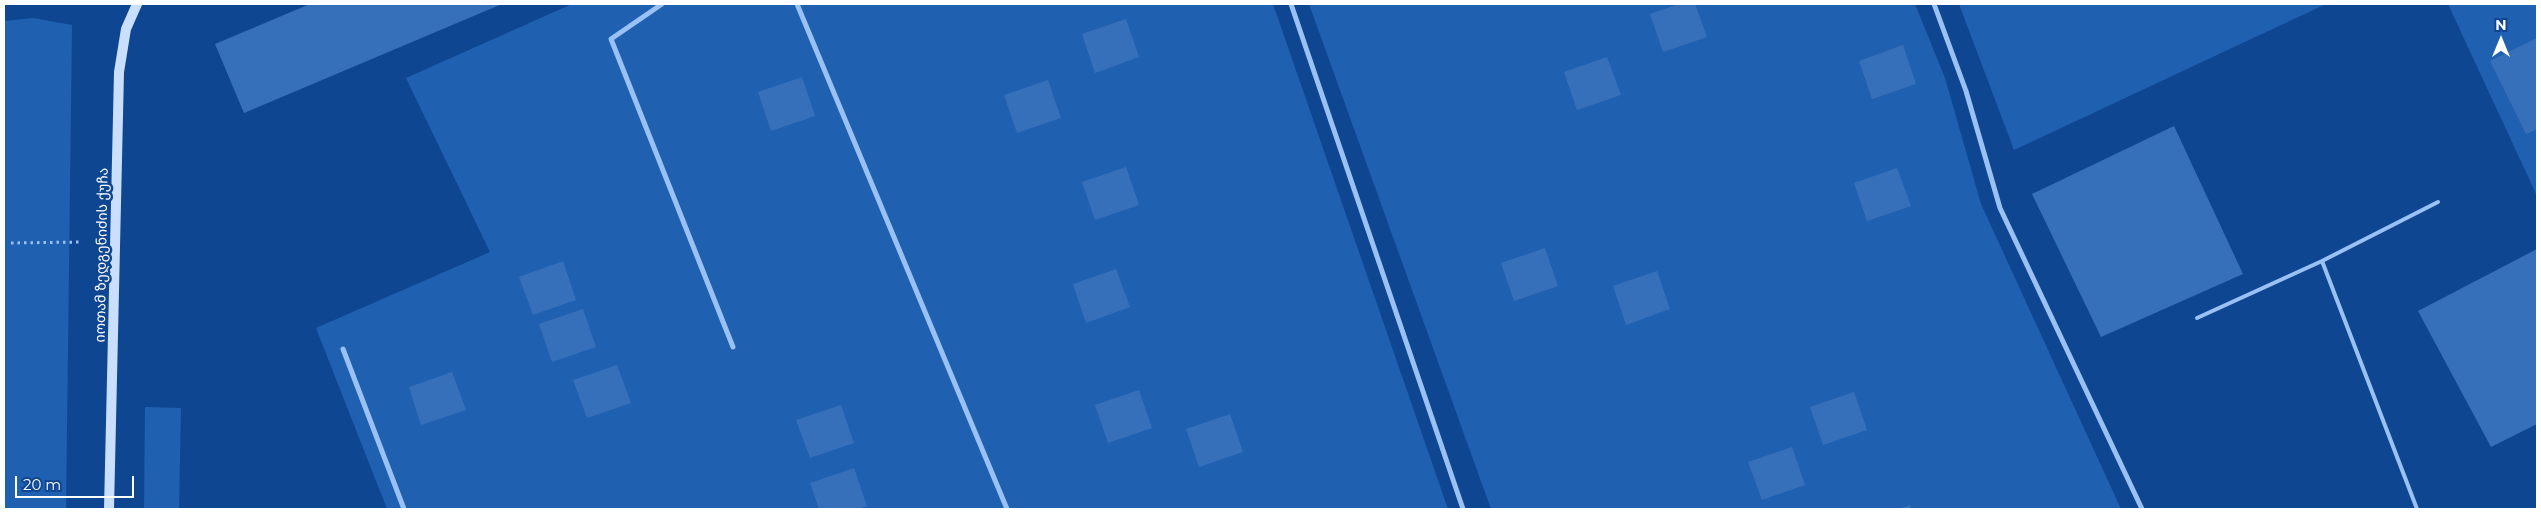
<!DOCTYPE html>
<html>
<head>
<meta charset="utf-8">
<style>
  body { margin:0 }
  #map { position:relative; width:2541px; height:513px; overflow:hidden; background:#0f4691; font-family:Montserrat,sans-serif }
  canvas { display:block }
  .frame { position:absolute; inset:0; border:5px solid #fff; pointer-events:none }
  .north { position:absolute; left:2476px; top:15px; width:50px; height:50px; -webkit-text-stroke:4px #0f4691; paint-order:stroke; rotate:0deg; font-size:14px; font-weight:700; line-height:20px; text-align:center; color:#fff }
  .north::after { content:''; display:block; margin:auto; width:18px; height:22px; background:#fff; clip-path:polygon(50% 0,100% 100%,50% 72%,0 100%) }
  .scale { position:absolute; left:15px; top:476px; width:119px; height:22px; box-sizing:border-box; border:2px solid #fff; border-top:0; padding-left:6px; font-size:15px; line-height:18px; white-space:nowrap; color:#fff; -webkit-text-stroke:4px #0f4691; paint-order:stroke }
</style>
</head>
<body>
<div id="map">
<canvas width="2541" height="513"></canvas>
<div class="frame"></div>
<div class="north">N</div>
<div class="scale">20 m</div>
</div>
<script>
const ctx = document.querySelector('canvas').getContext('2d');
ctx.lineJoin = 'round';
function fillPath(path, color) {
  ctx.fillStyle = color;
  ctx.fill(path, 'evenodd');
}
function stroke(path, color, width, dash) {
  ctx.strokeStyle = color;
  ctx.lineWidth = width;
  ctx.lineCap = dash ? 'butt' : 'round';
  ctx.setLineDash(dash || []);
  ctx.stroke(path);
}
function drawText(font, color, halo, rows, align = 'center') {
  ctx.font = font + ' Montserrat,"Noto Sans Georgian",sans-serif';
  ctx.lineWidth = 5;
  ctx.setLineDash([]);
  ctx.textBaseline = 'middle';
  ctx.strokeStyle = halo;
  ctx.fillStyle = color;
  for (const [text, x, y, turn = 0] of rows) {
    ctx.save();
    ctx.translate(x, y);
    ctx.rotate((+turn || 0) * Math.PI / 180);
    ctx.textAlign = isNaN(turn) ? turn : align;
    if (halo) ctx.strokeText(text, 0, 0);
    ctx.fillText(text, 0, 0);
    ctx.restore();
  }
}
fillPath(new Path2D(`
  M 572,4 L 1273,4 L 1448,509 L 387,509 L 316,328 L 490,252 L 406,78 Z
  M 1309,4 L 1915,4 L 1945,78 L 1981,204 L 2121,509 L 1491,509 Z
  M 1959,4 L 2326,4 L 2014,150 Z
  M 2448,4 L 2537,4 L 2537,196 Z
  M 33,18 L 72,25 L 66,509 L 4,509 L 4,21 Z
  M 145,407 L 181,408 L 179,509 L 144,509 Z`), '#2060b1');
fillPath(new Path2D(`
  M 310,4 L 502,4 L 244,113 L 215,44 Z
  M 1679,4 L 1695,4 L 1707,37 L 1663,52 L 1650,14 Z
  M 1126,19 L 1139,57 L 1095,73 L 1082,34 Z
  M 2537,38 L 2537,129 L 2526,134 L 2490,61 Z
  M 1903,45 L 1916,84 L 1872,99 L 1859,61 Z
  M 1607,57 L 1621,95 L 1577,110 L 1564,72 Z
  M 802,77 L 815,116 L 771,131 L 758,92 Z
  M 1048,80 L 1061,118 L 1017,133 L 1004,95 Z
  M 2174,126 L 2243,274 L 2101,337 L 2032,194 Z
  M 1126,167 L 1139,205 L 1095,220 L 1082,182 Z
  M 1897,168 L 1911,206 L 1867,221 L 1854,183 Z
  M 1545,248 L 1558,286 L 1514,301 L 1501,263 Z
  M 2537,249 L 2537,424 L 2491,447 L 2418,311 Z
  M 563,261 L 576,300 L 533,315 L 519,277 Z
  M 1116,269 L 1130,307 L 1086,323 L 1073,284 Z
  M 1657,271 L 1670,309 L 1626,325 L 1613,286 Z
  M 583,309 L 596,347 L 552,362 L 539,324 Z
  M 617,365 L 631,403 L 587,418 L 573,380 Z
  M 452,372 L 466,410 L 421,425 L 409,387 Z
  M 1139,390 L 1152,428 L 1108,443 L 1095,405 Z
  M 1854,392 L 1867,430 L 1823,445 L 1810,407 Z
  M 841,405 L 854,443 L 810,458 L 796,420 Z
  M 1230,414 L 1243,452 L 1199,467 L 1186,429 Z
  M 1792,447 L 1805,485 L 1762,500 L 1748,462 Z
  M 854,468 L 867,506 L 857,509 L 819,509 L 810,483 Z
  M 1910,505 L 1911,509 L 1899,509 Z`), '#3770ba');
stroke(new Path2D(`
  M 11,243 L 82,242`), '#99c1f4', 3, [2.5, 4]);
stroke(new Path2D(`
  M 2322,261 L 2438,202
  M 2197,318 L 2322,261 L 2417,509`), '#99c1f4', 4);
stroke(new Path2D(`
  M 662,4 L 611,39 L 733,347
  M 797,4 L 1007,509
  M 1291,4 L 1463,509
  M 1934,4 L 1966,91 L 2000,208 L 2142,509
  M 343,349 L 404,509`), '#99c1f4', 5);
stroke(new Path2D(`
  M 109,509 L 119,72 L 126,29 L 137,4`), '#c9dffd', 10);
drawText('14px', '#fff', '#0f4691', [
  ["იოთამ ზედგენიძის ქუჩა",102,255,-89]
]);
</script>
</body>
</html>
